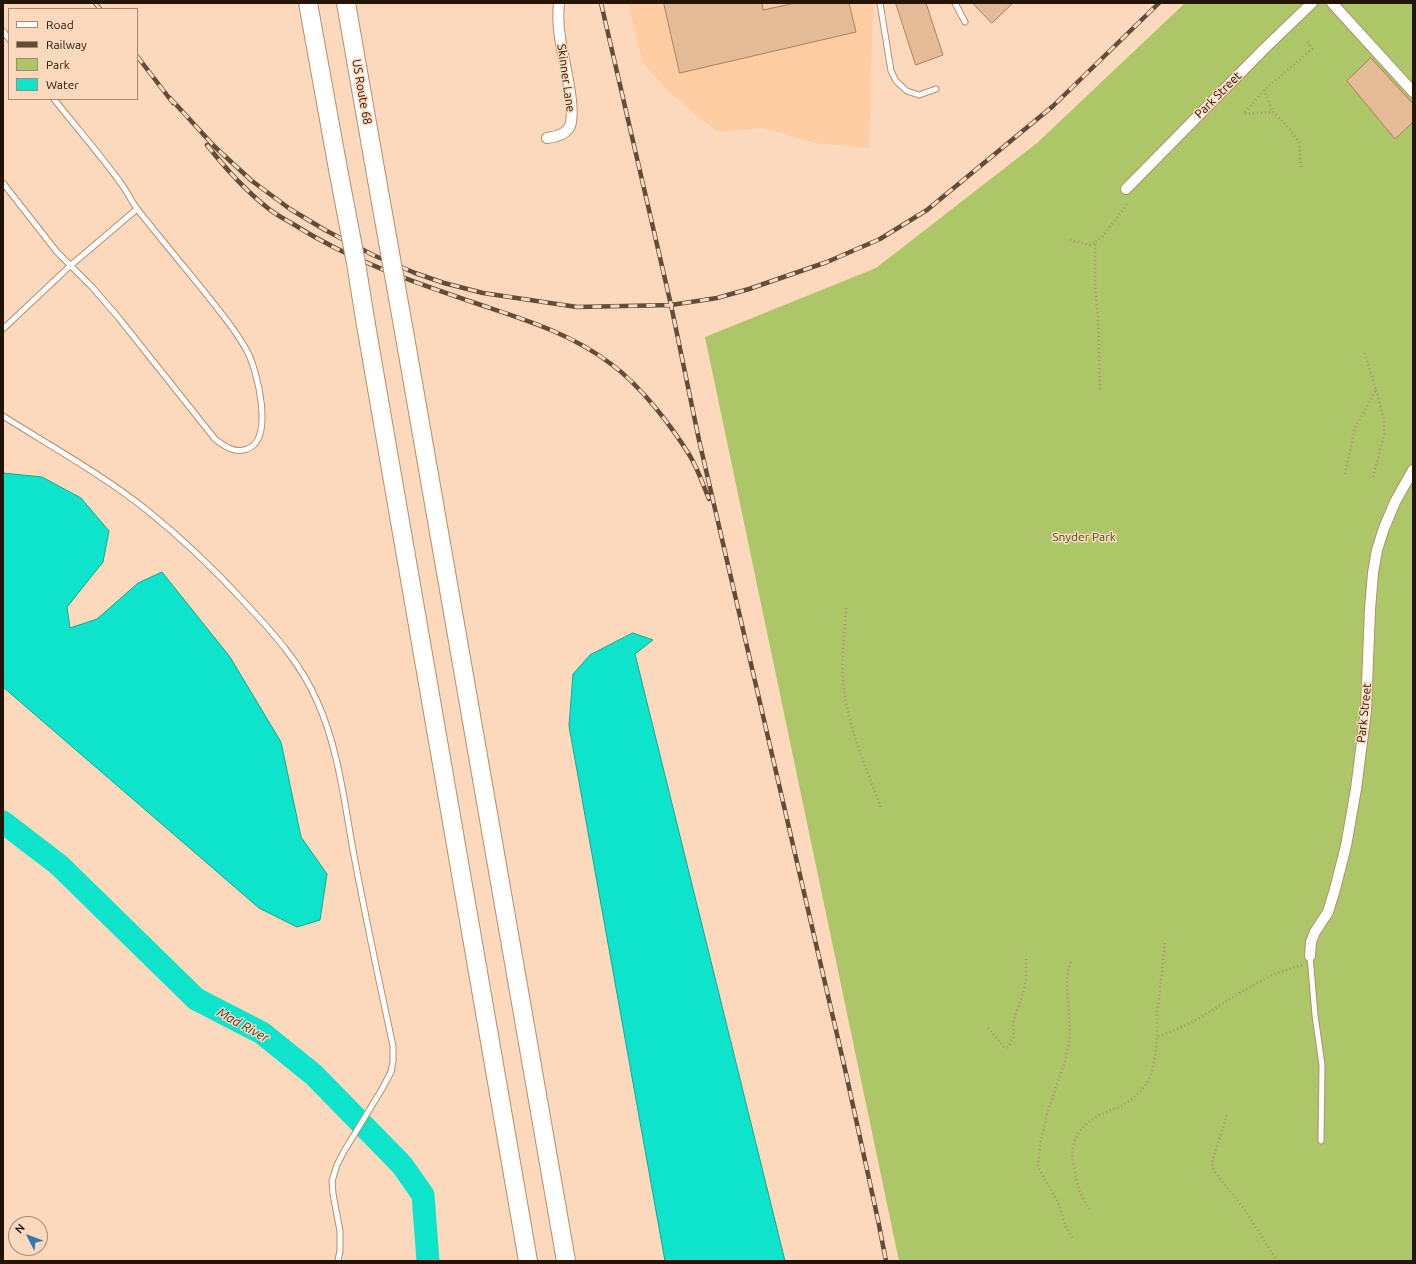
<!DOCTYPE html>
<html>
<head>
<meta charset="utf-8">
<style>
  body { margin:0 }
  #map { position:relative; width:1416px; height:1264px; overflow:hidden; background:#fcd9bc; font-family:Ubuntu,sans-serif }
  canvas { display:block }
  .frame { position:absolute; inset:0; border:4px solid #231406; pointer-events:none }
  .legend { position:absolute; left:8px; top:8px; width:130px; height:92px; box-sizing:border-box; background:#fcd9bc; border:1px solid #a58a73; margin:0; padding:5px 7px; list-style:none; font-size:12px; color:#231406 }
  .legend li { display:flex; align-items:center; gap:8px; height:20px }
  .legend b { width:20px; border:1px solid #a58a73 }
  .north { position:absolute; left:8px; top:1216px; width:40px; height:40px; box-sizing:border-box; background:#fcd9bc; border:1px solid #a58a73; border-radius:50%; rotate:312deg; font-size:11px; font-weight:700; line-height:16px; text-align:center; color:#231406 }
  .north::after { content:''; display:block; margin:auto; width:14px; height:18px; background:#2f7cae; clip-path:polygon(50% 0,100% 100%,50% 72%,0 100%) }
</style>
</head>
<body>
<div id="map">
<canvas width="1416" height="1264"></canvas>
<div class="frame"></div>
<ul class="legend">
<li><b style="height:5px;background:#fff"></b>Road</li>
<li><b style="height:5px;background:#624d3b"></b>Railway</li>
<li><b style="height:11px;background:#adc668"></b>Park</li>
<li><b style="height:11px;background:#0ee4cb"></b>Water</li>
</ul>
<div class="north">N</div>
</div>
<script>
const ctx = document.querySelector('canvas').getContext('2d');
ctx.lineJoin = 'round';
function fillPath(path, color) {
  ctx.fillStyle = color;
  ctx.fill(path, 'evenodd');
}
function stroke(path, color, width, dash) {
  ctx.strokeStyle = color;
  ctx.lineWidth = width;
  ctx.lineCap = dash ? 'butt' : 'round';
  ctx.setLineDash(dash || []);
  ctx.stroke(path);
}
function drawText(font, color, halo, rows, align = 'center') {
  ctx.font = font + ' Ubuntu,sans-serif';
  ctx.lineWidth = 3;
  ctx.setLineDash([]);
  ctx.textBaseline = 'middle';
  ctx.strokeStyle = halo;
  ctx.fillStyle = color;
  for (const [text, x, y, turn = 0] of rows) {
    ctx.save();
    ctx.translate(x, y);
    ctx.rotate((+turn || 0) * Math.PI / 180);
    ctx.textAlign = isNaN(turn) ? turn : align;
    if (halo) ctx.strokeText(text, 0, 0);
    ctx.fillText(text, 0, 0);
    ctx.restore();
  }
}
fillPath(new Path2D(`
  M 628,3 L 873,3 L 869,148 L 815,143 L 764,128 L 717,132 L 670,93 L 643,63 Z`), '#ffcda3');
fillPath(new Path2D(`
  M 1185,3 L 1413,3 L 1413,1261 L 899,1261 L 705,337 L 876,268 L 1037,143 Z`), '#adc668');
const water = new Path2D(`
  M 3,473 L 42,477 L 81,498 L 109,531 L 103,562 L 67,607 L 70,628 L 97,619 L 138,583 L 162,572 L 230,657 L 281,742 L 301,837 L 327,874 L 320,920 L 297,927 L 259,908 L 3,687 Z
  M 633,633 L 653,640 L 635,654 L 785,1261 L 665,1261 L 569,726 L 573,674 L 590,655 Z`);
fillPath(water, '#0ee4cb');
stroke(water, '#14a690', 1);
stroke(new Path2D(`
  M 3,822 L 59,865 L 196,999 L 262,1033 L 314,1075 L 402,1165 L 423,1195 L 428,1261`), '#0ee4cb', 23);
const building = new Path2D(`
  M 664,3 L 762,3 L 763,10 L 795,3 L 849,3 L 856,32 L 680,73 Z
  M 896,3 L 926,3 L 943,55 L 916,65 Z
  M 973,3 L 1013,3 L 992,23 Z
  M 1371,58 L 1413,104 L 1413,122 L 1395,139 L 1347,81 Z`);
fillPath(building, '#e5ba96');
stroke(building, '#aa8260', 1);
const lane = new Path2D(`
  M 880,3 L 891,71 L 896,81 L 907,91 L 919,95 L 936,89
  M 955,3 L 965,22
  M 3,31 L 9,39
  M 3,183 L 57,252 L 92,287 L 118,317 L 215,439 C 224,446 235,454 247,449 C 275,440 257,369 247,351 C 238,334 226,319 214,304 C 189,272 163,242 138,210 C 131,201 127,191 120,182 C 99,153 76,127 54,99
  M 3,329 L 70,266 L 137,209
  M 3,416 C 52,447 103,475 148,511 C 184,540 217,572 248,606 C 275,635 301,664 317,701 C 338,747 344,800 353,850 C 365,915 379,981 393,1046 L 393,1061 L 391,1072 L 382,1089 L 343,1153 L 337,1165 L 332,1181 L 333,1194 L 340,1231 L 340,1250 L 338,1261
  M 1310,956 L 1315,1015 L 1322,1065 L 1321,1141`);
const street = new Path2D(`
  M 1332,3 L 1413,92
  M 547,138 C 556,137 564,135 569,128 C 578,113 562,56 560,37 C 558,26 558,14 559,3
  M 1126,189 L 1264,49 L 1312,3
  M 1310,956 L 1311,942 L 1315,932 L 1328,912 L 1335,889 L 1346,846 L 1356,789 L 1366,710 L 1370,609 L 1373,573 L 1377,550 L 1384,528 L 1395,502 L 1413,470`);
const highway = new Path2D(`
  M 308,3 L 338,169
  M 346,3 L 377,180
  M 366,325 L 528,1261
  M 405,337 L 566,1261`);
stroke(lane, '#b78e6c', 7);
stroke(street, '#b78e6c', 12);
stroke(highway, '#b78e6c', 20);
stroke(new Path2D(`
  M 1264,90 L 1273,112
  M 1301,167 L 1299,142 L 1287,126 L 1273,112 L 1244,114 L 1264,90 L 1312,49 L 1306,39
  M 1070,240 L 1090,245 L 1094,242
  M 1100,389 L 1098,317 L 1095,287 L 1095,242 L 1103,236 L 1129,202
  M 1345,474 L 1355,428 L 1376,390 L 1364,351
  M 1373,477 L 1384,434 L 1384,420 L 1376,390
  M 846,608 C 845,632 841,656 843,679 C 846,724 866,766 881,808
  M 1165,943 L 1157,1016 L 1157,1037 C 1167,1033 1178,1029 1188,1024 C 1227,1004 1260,974 1304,965
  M 1071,962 L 1067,975 L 1067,986 L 1070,1028 L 1069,1043 L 1065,1061 L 1048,1111 L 1044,1127 L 1040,1144 L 1038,1167 L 1058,1202 L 1066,1227 L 1073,1239
  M 988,1028 L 1005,1048 L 1008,1047 L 1014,1037 L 1013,1025 L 1016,1013 L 1024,990 L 1026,978 L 1026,958
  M 1227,1115 L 1212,1162 L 1214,1171 L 1245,1210 L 1277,1261
  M 1090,1209 C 1079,1195 1077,1185 1074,1167 C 1068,1138 1081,1124 1106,1112 C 1113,1109 1122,1107 1128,1102 C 1134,1098 1139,1093 1144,1087 C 1155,1074 1155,1054 1157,1037`), '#aa8e77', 2.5, [1, 3]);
stroke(lane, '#fff', 5);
stroke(street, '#fff', 10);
stroke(highway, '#fff', 18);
const rail = new Path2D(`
  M 95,3 L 100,9
  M 601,3 L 671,305 L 699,440 L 845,1069 L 878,1220 L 886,1261
  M 137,56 L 173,103
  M 170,98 L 215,147 L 252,181 L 290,209 L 325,230 L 373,255 L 415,273 L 444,283 L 483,293 L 577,307 L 671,305 L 717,298 L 749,289 L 827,262 L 880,239 L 927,210 L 1053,106 L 1159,3
  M 207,145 C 225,168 246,191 269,209 C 276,215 285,219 293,224 C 351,261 416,283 481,305 C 526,320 572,334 611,364 C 640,385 671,425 690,456 C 698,469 703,485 709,499`);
stroke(rail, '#624d3b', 4.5);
stroke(rail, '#fcd9bc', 3, [9]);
const highwayBridge = new Path2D(`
  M 338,169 L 356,263 L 366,325
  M 377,180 L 405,337`);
stroke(highwayBridge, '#b78e6c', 20, []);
stroke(highwayBridge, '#fff', 18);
drawText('12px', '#231406', '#fcd9bc', [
  ["Skinner Lane",566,78,82],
  ["US Route 68",362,92,80],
  ["Park Street",1218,95,-45],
  ["Park Street",1364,713,-84]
]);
drawText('12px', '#424e1f', '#fcd9bc', [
  ["Snyder Park",1084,537]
]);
drawText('italic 13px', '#2b4742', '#fcd9bc', [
  ["Mad River",243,1025,29]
]);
</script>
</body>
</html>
